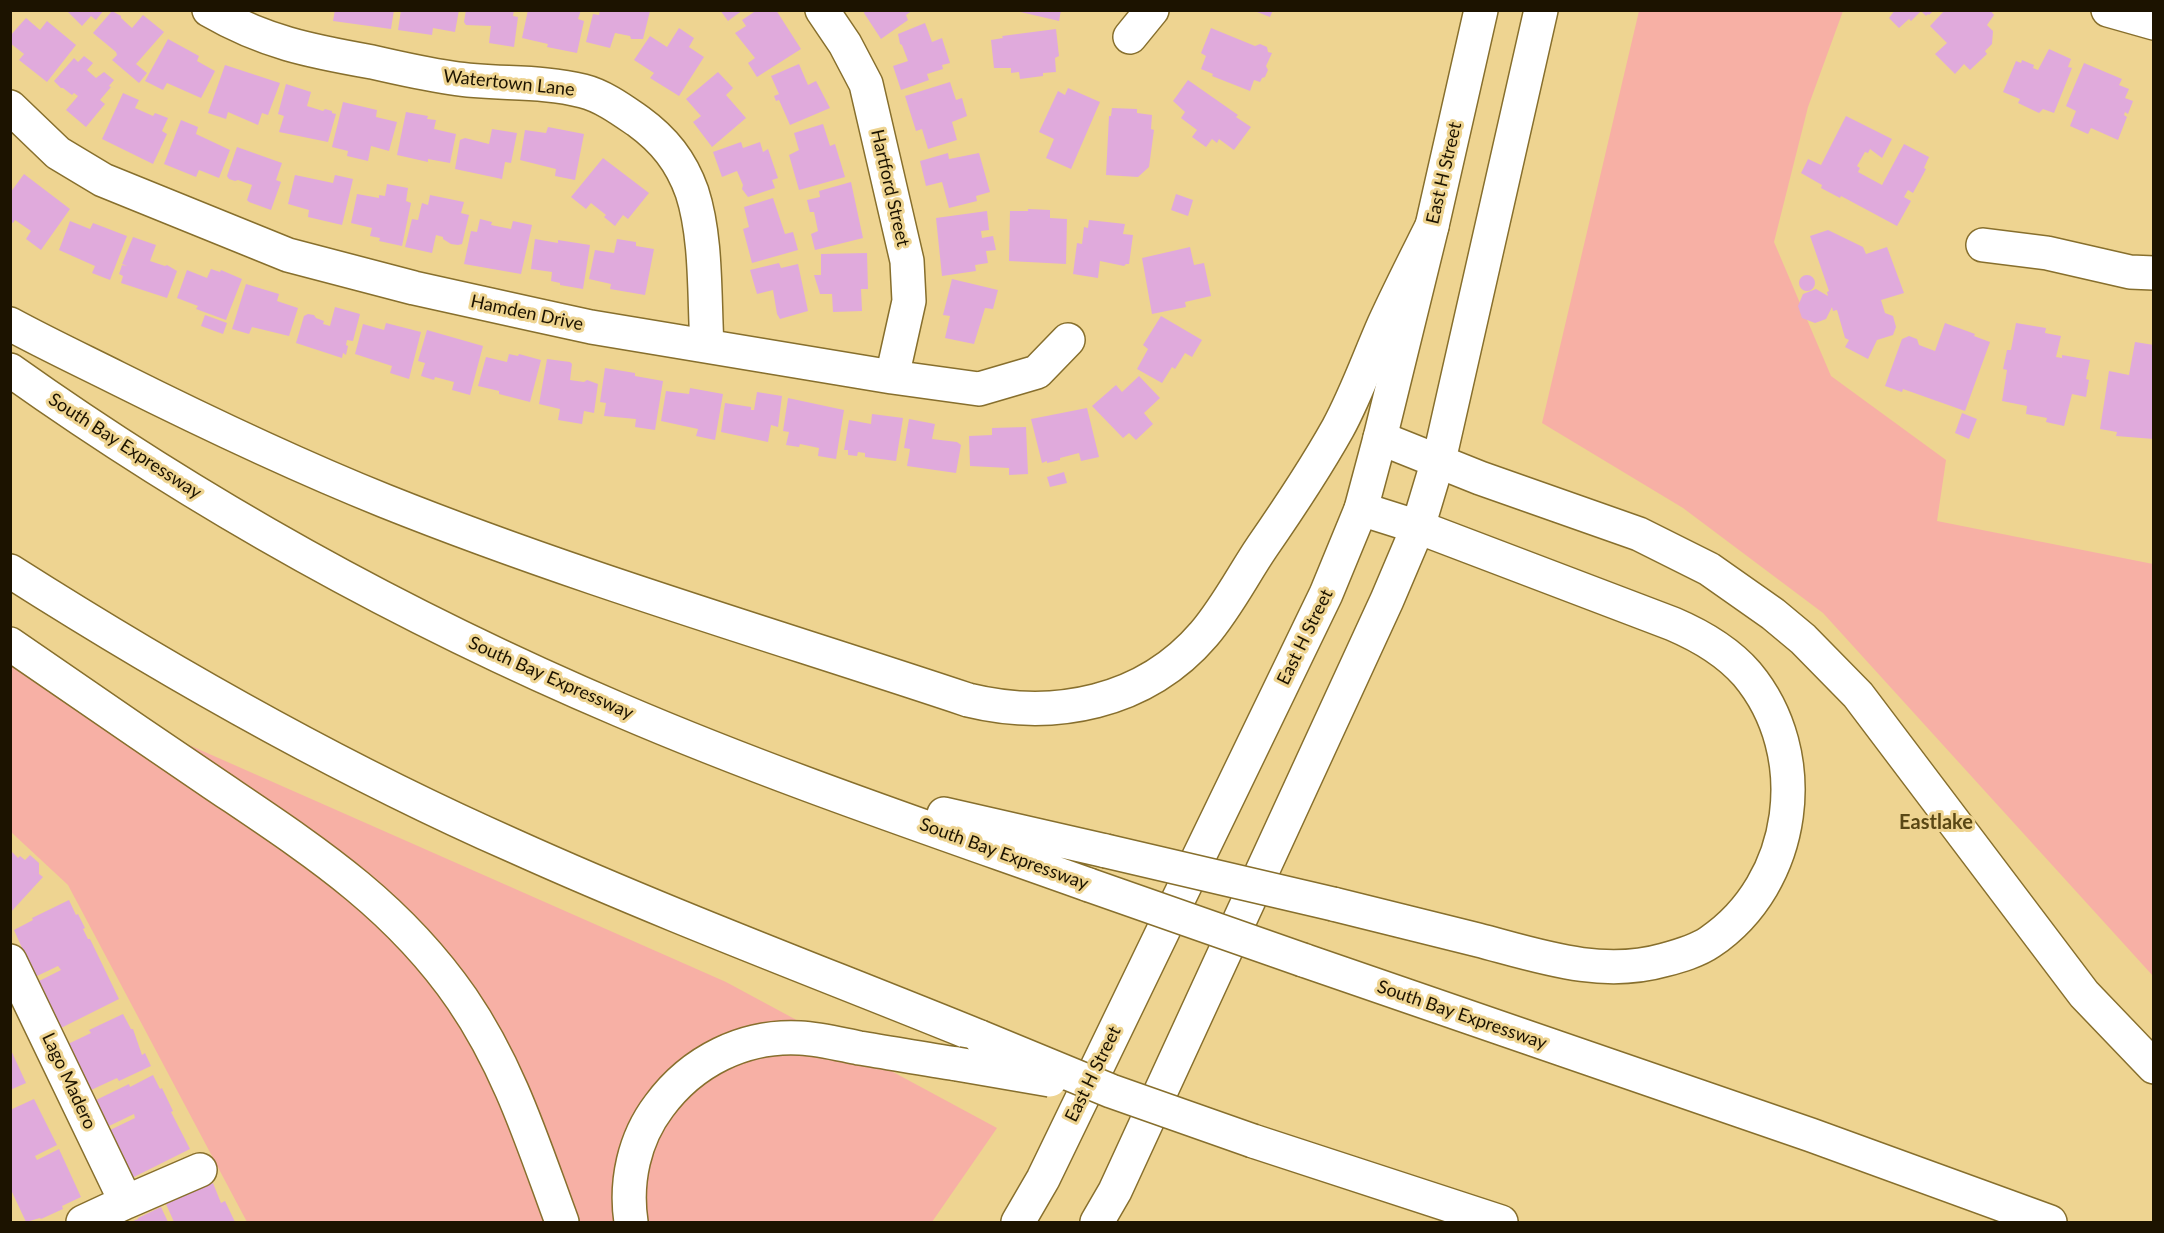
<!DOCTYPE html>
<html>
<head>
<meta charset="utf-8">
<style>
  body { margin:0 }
  #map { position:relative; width:2164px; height:1233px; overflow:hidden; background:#eed491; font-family:Lato,sans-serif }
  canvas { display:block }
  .frame { position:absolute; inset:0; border:12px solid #1c1300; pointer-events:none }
</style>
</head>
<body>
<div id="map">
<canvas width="2164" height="1233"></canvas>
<div class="frame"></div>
</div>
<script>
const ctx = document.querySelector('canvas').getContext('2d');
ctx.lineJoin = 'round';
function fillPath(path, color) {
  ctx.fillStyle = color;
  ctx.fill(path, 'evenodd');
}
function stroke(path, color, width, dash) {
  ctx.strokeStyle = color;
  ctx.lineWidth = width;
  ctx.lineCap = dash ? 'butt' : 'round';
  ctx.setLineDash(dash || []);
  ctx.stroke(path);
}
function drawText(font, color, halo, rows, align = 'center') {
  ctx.font = font + ' Lato,sans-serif';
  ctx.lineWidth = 6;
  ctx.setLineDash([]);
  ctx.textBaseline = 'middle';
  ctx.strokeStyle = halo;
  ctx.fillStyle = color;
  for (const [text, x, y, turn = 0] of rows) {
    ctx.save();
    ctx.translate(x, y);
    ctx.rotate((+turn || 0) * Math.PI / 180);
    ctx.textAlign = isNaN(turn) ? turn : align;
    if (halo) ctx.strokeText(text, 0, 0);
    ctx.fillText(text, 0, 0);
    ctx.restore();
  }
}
fillPath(new Path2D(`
  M 1639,11 L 1843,11 L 1808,107 L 1774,242 L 1831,376 L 1946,460 L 1937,521 L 2153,564 L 2153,976 L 1823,613 L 1683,508 L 1542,423 Z
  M 10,666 L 726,982 L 997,1128 L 932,1222 L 247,1222 L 68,885 L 11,832 Z`), '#f7b0a5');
fillPath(new Path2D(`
  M 66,10 L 104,10 L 96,20 L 91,16 L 82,26 Z
  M 335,10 L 394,10 L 391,29 L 333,21 Z
  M 401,10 L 459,10 L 455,32 L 433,28 L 432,35 L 398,30 Z
  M 466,10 L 514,10 L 513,16 L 518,17 L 514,47 L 489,43 L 491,26 L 466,25 L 464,22 Z
  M 528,10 L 581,10 L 578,19 L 584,21 L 577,53 L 547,47 L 548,44 L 522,38 Z
  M 600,10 L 650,11 L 643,39 L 631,39 L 630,36 L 615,33 L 610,48 L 586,42 L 593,14 L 599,15 Z
  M 720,10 L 743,10 L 728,21 Z
  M 757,10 L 776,10 L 801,49 L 757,77 L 748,63 L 755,58 L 735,33 L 746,26 L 742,20 Z
  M 865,10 L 913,10 L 906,15 L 908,20 L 881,39 L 864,13 Z
  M 1012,10 L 1061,10 L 1059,21 Z
  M 1252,10 L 1273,10 L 1270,17 Z
  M 1895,10 L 1934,10 L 1929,15 L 1928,14 L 1926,16 L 1921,11 L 1911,21 L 1909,19 L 1899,28 L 1889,18 Z
  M 1945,10 L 1990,10 L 1994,15 L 1987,25 L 1993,31 L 1992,44 L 1985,51 L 1987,54 L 1970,70 L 1964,64 L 1955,74 L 1935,54 L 1947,43 L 1930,26 Z
  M 112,11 L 121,16 L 121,18 L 132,28 L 143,15 L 164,32 L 136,64 L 147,73 L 139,83 L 112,60 L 117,55 L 116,52 L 93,33 Z
  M 26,18 L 40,30 L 47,21 L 76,45 L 47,82 L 19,60 L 24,54 L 10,43 L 10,36 Z
  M 925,23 L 932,42 L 942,38 L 950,63 L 942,65 L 943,69 L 927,74 L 929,80 L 901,90 L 893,66 L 908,61 L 902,45 L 900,44 L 898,34 Z
  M 679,28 L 694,38 L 689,47 L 704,57 L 679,96 L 650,78 L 654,73 L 634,60 L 650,36 L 667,47 Z
  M 1211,28 L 1255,46 L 1260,44 L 1267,47 L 1268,52 L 1272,53 L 1266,66 L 1268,70 L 1265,77 L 1262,78 L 1260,82 L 1254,80 L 1250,91 L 1212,76 L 1213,74 L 1201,69 L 1206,56 L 1201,53 Z
  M 1056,29 L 1059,56 L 1055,58 L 1056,72 L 1043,73 L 1043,76 L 1020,79 L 1019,72 L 1011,73 L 1011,68 L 994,68 L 991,40 L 1003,38 L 1002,36 Z
  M 168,39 L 199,56 L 197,61 L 215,71 L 201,98 L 167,83 L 163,90 L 145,81 Z
  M 2049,49 L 2071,59 L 2068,67 L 2072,68 L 2054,113 L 2043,109 L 2039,113 L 2018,103 L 2020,99 L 2003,92 L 2016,61 L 2021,63 L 2022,60 L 2034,65 L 2033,68 L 2038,70 Z
  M 84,56 L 93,63 L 87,70 L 96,78 L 104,72 L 114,80 L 109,86 L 111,87 L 100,100 L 105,104 L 86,127 L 66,110 L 78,96 L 74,93 L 72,95 L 63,88 L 61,88 L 54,81 L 74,58 L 78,62 Z
  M 2084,63 L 2122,79 L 2119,85 L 2129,89 L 2125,98 L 2133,101 L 2128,114 L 2125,112 L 2124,115 L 2127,117 L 2118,140 L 2091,128 L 2088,134 L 2070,126 L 2076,111 L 2066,106 Z
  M 799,64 L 808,85 L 816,81 L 830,108 L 790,125 L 779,100 L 776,101 L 774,96 L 779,94 L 771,76 Z
  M 225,65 L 280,83 L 268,115 L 262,113 L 258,125 L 228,112 L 226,119 L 208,113 Z
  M 718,72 L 733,88 L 726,95 L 746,118 L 712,147 L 693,122 L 701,116 L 686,99 Z
  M 1188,80 L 1238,115 L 1236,117 L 1251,127 L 1234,150 L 1219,139 L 1217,143 L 1212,139 L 1206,147 L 1192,137 L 1197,130 L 1181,118 L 1185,112 L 1173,101 Z
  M 950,82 L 956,100 L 962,98 L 967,116 L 952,122 L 957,140 L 928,149 L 922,129 L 916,131 L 905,96 Z
  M 286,84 L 311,92 L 307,106 L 323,111 L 325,109 L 332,111 L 332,113 L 336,114 L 328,142 L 279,132 L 284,116 L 278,114 Z
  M 1068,88 L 1100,102 L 1071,169 L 1046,158 L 1054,139 L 1039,132 L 1058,91 L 1065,95 Z
  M 123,93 L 139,100 L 135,108 L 153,116 L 155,113 L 168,118 L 162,131 L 167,134 L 153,164 L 102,139 Z
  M 343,102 L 377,110 L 376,117 L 397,122 L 389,151 L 371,146 L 368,161 L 347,156 L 348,151 L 332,147 Z
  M 1112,108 L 1137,109 L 1137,113 L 1152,115 L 1151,129 L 1154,130 L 1149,167 L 1138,177 L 1106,175 L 1109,116 L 1111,116 Z
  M 406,112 L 428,116 L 427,119 L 436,120 L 434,129 L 456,134 L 450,163 L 428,159 L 428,162 L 397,155 Z
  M 1846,116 L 1892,139 L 1882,158 L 1870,149 L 1868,153 L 1865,152 L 1857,166 L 1860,168 L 1858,172 L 1882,185 L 1904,144 L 1929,157 L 1924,168 L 1926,169 L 1913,193 L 1908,190 L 1904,197 L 1911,201 L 1897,226 L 1841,196 L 1840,198 L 1821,188 L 1822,185 L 1801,173 L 1808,159 L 1821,165 Z
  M 181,120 L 198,127 L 196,134 L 230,150 L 219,178 L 199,170 L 196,177 L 164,164 Z
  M 823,124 L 830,146 L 835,144 L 845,177 L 799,190 L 789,155 L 799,150 L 794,133 Z
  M 548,127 L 584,134 L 575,180 L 555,176 L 556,169 L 520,160 L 525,130 L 546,133 Z
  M 492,129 L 517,133 L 511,163 L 505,162 L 502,179 L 455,169 L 460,140 L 465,138 L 489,144 Z
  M 741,142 L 743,148 L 760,142 L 763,152 L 768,149 L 778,178 L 772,180 L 775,188 L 748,197 L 742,189 L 743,185 L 737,171 L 722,177 L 713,152 Z
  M 237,147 L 282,163 L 276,180 L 281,182 L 271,210 L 249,202 L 247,200 L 252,185 L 238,180 L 235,181 L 229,179 L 227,176 Z
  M 948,153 L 949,159 L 979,153 L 990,192 L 976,196 L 977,201 L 949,208 L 942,182 L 926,186 L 920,161 Z
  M 603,158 L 649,193 L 628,219 L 623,215 L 615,226 L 604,217 L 606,215 L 591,203 L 586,209 L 571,197 Z
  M 24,174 L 70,209 L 41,250 L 26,239 L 31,231 L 15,220 L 13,223 L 10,221 L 10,193 Z
  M 295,175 L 333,183 L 335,175 L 353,179 L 342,225 L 308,217 L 309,210 L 288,204 Z
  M 851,182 L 863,238 L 815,250 L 811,234 L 818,231 L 814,212 L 810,212 L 807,200 L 820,197 L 819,191 Z
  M 387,184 L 408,188 L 406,201 L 411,203 L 402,246 L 379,241 L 380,238 L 370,236 L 372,228 L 351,223 L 357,194 L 379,198 L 379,195 L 385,196 Z
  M 1176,194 L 1193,200 L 1188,216 L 1171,210 Z
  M 430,195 L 464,202 L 461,213 L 469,215 L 462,244 L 458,245 L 451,244 L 443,239 L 443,237 L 436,235 L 432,253 L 405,247 L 412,219 L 418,220 L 422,203 L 428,205 Z
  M 773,198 L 785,234 L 793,232 L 798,250 L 752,263 L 743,229 L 749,227 L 744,207 Z
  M 1028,209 L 1050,210 L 1050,218 L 1067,219 L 1066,264 L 1009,261 L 1010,211 L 1028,211 Z
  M 987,211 L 989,230 L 981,231 L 982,238 L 993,236 L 996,250 L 986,251 L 988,263 L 975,265 L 976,271 L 942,276 L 936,218 Z
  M 480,219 L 492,222 L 491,225 L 511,229 L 513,221 L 532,225 L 521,274 L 464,264 L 471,231 L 477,232 Z
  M 1089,220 L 1125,224 L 1123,234 L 1133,235 L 1129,264 L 1126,264 L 1124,266 L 1100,261 L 1098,278 L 1073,274 L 1077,243 L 1082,244 L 1084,227 L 1088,228 Z
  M 70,221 L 90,229 L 93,223 L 127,236 L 110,280 L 92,273 L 95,266 L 59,250 Z
  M 1828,230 L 1863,247 L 1866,254 L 1887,247 L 1904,293 L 1881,300 L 1885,313 L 1893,316 L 1896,327 L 1893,335 L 1877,340 L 1868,359 L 1845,347 L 1849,340 L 1845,338 L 1837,310 L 1833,311 L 1832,307 L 1826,319 L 1815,323 L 1802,318 L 1798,306 L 1803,294 L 1816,289 L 1828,296 L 1827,292 L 1829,291 L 1810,236 Z
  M 133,237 L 156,245 L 150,261 L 165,266 L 167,265 L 177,271 L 167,298 L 121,283 L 123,276 L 119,274 L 122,265 L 127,266 L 122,264 Z
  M 535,239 L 558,243 L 558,240 L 590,245 L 583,289 L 560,285 L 560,283 L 551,281 L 552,272 L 531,269 Z
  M 617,239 L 636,242 L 636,246 L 654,249 L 645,295 L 610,289 L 611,284 L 589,279 L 595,250 L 614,253 Z
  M 1190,247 L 1194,265 L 1204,263 L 1211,296 L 1185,302 L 1186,307 L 1152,314 L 1142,258 Z
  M 867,253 L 868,289 L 861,289 L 862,311 L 833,312 L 832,294 L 820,294 L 814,275 L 821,275 L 821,254 Z
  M 779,263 L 781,268 L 798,264 L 808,311 L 780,319 L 777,314 L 773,290 L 757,294 L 750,270 Z
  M 211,269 L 220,272 L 221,270 L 242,279 L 226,320 L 196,309 L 198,306 L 177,298 L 187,270 L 207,278 Z
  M1799 283a8 8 0 1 1 16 0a8 8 0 1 1-16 0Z
  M 952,279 L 998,290 L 993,309 L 985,308 L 974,344 L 945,338 L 950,316 L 943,315 Z
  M 246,284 L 279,294 L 277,301 L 298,308 L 289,336 L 252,327 L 249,334 L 232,329 Z
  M 335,307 L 360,314 L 353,341 L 347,340 L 346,345 L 348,346 L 346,355 L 343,353 L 342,358 L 296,343 L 304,316 L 308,314 L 314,315 L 316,318 L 324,321 L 323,324 L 330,326 Z
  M 205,315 L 227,323 L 223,334 L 201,326 Z
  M 1161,316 L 1202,340 L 1192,357 L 1185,353 L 1175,369 L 1172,367 L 1162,383 L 1137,369 L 1148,349 L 1143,345 Z
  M 386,323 L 421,332 L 409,379 L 390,373 L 392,366 L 355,354 L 363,324 L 384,330 Z
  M 1945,323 L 1975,334 L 1974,336 L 1990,342 L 1965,411 L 1903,389 L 1902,392 L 1885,386 L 1902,339 L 1909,336 L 1917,339 L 1919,345 L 1935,351 Z
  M 2016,323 L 2046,328 L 2045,333 L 2061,336 L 2056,357 L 2062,358 L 2062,355 L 2090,360 L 2086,379 L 2089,380 L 2086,397 L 2072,394 L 2064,426 L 2046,422 L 2047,418 L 2026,414 L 2027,406 L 2002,401 L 2007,370 L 2003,369 L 2007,350 L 2011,350 Z
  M 427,330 L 483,346 L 470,395 L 452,390 L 454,382 L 435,377 L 434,380 L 421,376 L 425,363 L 418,361 Z
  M 2135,342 L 2154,345 L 2154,439 L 2116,436 L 2117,432 L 2100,429 L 2109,371 L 2129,375 Z
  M 509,354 L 518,356 L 519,354 L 541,360 L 530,402 L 499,394 L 499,391 L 478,386 L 486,357 L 507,362 Z
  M 547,359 L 570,362 L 572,364 L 570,380 L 584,382 L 587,380 L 598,384 L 594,413 L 584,411 L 582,424 L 558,420 L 560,409 L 539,404 Z
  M 605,368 L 635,373 L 635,376 L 663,381 L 655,430 L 635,427 L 636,419 L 604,416 L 606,403 L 600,402 Z
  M 1139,376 L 1160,398 L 1144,413 L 1153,424 L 1136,440 L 1129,433 L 1123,438 L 1092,406 L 1116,385 L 1122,392 Z
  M 690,388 L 723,394 L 715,440 L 696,436 L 698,429 L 661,421 L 666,391 L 689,394 Z
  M 757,392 L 782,396 L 778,427 L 771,425 L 768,442 L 721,432 L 725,403 L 751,407 L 751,410 L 754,410 Z
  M 788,398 L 844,410 L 836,459 L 818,456 L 819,448 L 800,444 L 799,447 L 786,445 L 789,432 L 783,431 Z
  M 1087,408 L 1099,457 L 1081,461 L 1079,453 L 1060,458 L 1060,460 L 1047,463 L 1047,461 L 1042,463 L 1031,419 Z
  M 1962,413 L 1977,419 L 1969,439 L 1955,433 Z
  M 872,414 L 903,418 L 896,461 L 865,457 L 865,453 L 858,452 L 857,456 L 848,455 L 848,450 L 844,450 L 849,420 L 871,424 Z
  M 909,419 L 935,424 L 932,439 L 957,442 L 961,445 L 956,473 L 907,466 L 910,449 L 904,448 Z
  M 1026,427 L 1028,474 L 1009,475 L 1009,468 L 970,466 L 969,436 L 992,435 L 992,428 Z
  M 1064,472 L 1067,483 L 1050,487 L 1047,477 Z
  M 10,850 L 18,858 L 20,856 L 25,860 L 30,855 L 39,863 L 39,874 L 43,877 L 10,913 Z
  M 69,900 L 76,915 L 78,914 L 85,928 L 83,929 L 88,939 L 90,939 L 119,999 L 61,1028 L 37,982 L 61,970 L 58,966 L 35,977 L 14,930 L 33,920 L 32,918 Z
  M 123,1014 L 131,1029 L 133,1029 L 142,1055 L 145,1053 L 151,1066 L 119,1081 L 117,1078 L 89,1091 L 68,1044 L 91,1033 L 89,1030 Z
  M 10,1048 L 26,1083 L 10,1090 Z
  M 153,1075 L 160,1089 L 162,1088 L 173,1111 L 171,1112 L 190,1149 L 132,1178 L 108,1131 L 135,1118 L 134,1114 L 107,1127 L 94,1101 L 129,1084 L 130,1087 Z
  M 34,1099 L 57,1145 L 35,1156 L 37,1160 L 59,1149 L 81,1197 L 62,1206 L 63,1209 L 41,1219 L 40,1218 L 26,1222 L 12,1192 L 10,1193 L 10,1110 Z
  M 213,1183 L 221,1203 L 225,1201 L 235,1222 L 174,1222 L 166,1204 Z
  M 161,1207 L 168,1222 L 131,1222 L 138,1219 L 138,1218 Z`), '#e0aadc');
const minor = new Path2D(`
  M 209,10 C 264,42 310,51 372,62 C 398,68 425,74 452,78 C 495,85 540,80 583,91 C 603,96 622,110 638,121 C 664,140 681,161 692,192 C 707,238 704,297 707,345
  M 822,10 L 845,44 L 866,84 L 907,261 L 909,301 L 892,377
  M 2108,10 L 2154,23
  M 1130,37 L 1152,10
  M 10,107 L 58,153 L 103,180 L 288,255 L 414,288 L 536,315 L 591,327 L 892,377 L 979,389 L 1037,372 L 1068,340
  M 1983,245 L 2047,253 L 2130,272 L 2154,273
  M 10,961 L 126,1202 L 200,1170
  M 83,1222 L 126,1202`);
const major = new Path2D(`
  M 1018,1222 L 1043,1179 L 1326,594 L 1361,509 L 1380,438 L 1432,226 L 1481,10
  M 1097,1222 L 1115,1191 L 1387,600 L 1418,527 L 1442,447 L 1541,10`);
const highway = new Path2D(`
  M 10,324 C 45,343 81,360 117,378 C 205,422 293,464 385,501 C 575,577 773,635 968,700 C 1054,721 1145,703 1204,634 C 1227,607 1243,575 1262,547 C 1289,508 1315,469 1338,428 C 1356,395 1369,358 1384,324 C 1399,291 1416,258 1432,226
  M 10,370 C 200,505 406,619 620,710 C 774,776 932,829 1089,885
  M 1380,438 L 1480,478 L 1639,534 L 1709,569 L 1773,614 L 1803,639 L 1858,695 L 2084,994 L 2154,1067
  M 10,571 C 172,674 339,769 514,846 C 667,915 825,974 980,1037
  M 10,644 C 78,691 145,737 213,783 C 309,848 395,902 462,999 C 510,1069 533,1144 562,1222
  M 944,814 L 1106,851
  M 1333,904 C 1381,916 1430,928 1478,940 C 1539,956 1601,978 1664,960 C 1679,956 1697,951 1710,942 C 1797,883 1814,754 1747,674 C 1727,651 1701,636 1673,624 L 1418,527 L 1361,509
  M 1303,960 L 1811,1135 L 2050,1222
  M 1253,1141 L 1501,1222
  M 631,1222 C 625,1182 634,1139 659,1106 C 692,1061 744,1035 800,1038 C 820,1039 839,1044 859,1048 C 891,1053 924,1059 957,1064`);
stroke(minor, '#876f2d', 36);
stroke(major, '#876f2d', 36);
stroke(highway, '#876f2d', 36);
stroke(minor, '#fff', 33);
stroke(major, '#fff', 33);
stroke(highway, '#fff', 33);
const highwayBridge = new Path2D(`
  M 1106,851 L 1333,904
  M 1089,885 L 1303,960
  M 980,1037 L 1111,1091 L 1253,1141
  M 957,1064 L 1050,1080`);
stroke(highwayBridge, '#876f2d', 36, []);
stroke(highwayBridge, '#fff', 33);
drawText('18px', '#1c1300', '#eed491', [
  ["Watertown Lane",509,83,6],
  ["East H Street",1444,173,-77],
  ["Hartford Street",890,188,77],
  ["Hamden Drive",527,313,12],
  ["South Bay Expressway",125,446,33],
  ["East H Street",1305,637,-64],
  ["South Bay Expressway",551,678,24],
  ["South Bay Expressway",1004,854,20],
  ["South Bay Expressway",1462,1015,19],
  ["East H Street",1093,1074,-64],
  ["Lago Madero",69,1081,65]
]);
drawText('bold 20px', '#5a4815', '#eed491', [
  ["Eastlake",1936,823]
]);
</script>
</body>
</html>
